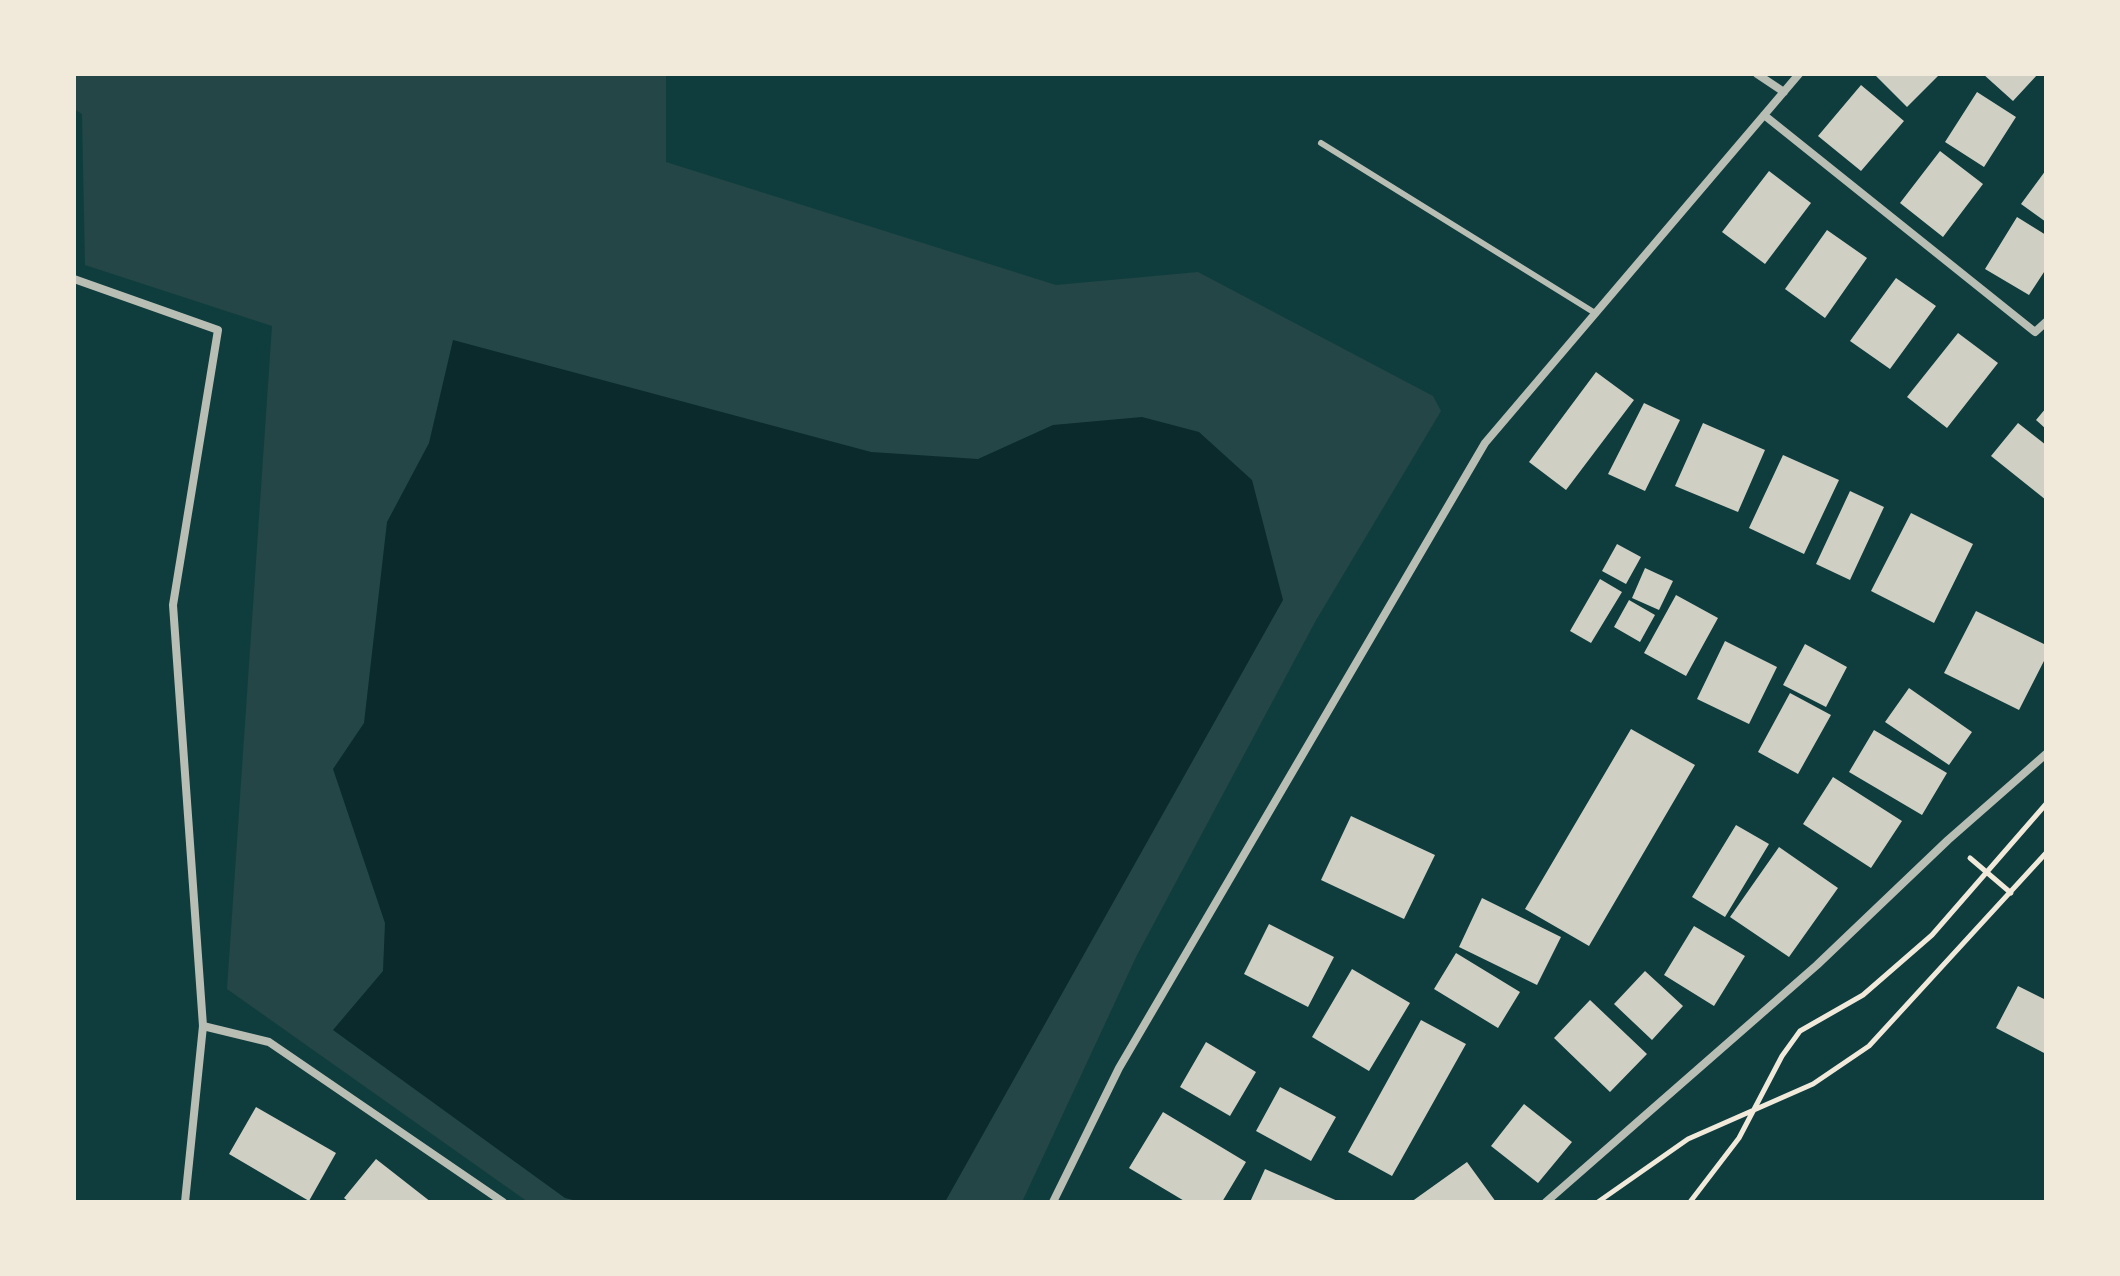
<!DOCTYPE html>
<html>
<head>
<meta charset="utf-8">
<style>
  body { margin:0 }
  #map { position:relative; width:2120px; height:1276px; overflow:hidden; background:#0f3d3e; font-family:Manrope,sans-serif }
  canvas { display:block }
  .frame { position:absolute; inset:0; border:76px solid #f1e9da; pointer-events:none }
</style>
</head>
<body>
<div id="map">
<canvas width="2120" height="1276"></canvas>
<div class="frame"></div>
</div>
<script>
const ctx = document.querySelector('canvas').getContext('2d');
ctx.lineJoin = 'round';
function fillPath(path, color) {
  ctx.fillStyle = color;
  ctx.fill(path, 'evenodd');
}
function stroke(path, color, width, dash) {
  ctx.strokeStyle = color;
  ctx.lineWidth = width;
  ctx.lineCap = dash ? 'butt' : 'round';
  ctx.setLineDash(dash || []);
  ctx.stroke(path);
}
fillPath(new Path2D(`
  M 74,74 L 666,74 L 666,162 L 1056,285 L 1198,272 L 1433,396 L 1441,411 L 1315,622 L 1137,955 L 1022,1202 L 528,1202 L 227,989 L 272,326 L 85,265 L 82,114 L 74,109 Z`), '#244646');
fillPath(new Path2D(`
  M 453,340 L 871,452 L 978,459 L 1053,425 L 1142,417 L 1199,432 L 1252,480 L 1283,600 L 945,1202 L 581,1202 L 565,1198 L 333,1030 L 383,971 L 385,923 L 333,769 L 364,723 L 387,522 L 429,443 Z`), '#0a2a2b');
fillPath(new Path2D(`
  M 1874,74 L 1940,74 L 1907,107 Z
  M 1983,74 L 2038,74 L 2013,101 Z
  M 1861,85 L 1904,121 L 1861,171 L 1818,136 Z
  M 1977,92 L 2016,117 L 1984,167 L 1945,142 Z
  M 1940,151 L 1983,184 L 1943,237 L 1900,203 Z
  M 2046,170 L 2046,222 L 2021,204 Z
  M 1769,171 L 1811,203 L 1765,264 L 1722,232 Z
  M 2017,217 L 2046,235 L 2046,269 L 2029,295 L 1985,269 Z
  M 1827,230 L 1867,258 L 1825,318 L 1785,289 Z
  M 1896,278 L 1936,306 L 1890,369 L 1850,341 Z
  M 1958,333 L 1998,363 L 1947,428 L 1907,397 Z
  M 1596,372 L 1634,400 L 1566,490 L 1529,462 Z
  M 1644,403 L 1680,420 L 1645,491 L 1608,474 Z
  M 2046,408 L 2046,429 L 2036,420 Z
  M 1703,423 L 1765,450 L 1738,512 L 1675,486 Z
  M 2018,423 L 2046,445 L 2046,500 L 1991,456 Z
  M 1783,455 L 1839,480 L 1804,554 L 1749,528 Z
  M 1850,491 L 1884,507 L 1850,580 L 1816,564 Z
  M 1911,513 L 1973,544 L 1934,623 L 1871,591 Z
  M 1617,544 L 1641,557 L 1626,584 L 1602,571 Z
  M 1645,568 L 1673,581 L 1659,610 L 1632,598 Z
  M 1600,579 L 1622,592 L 1591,643 L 1570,631 Z
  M 1676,595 L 1718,618 L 1686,676 L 1644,653 Z
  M 1629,600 L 1655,615 L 1640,642 L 1614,627 Z
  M 1976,611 L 2046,645 L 2046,657 L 2019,710 L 1944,673 Z
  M 1725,641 L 1777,667 L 1749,724 L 1697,699 Z
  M 1805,644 L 1847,667 L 1826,707 L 1783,685 Z
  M 1909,688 L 1972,732 L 1949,765 L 1885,722 Z
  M 1790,693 L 1831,715 L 1798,774 L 1758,752 Z
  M 1631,729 L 1695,765 L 1589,946 L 1525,909 Z
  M 1874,730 L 1947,773 L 1922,815 L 1849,772 Z
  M 1833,777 L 1902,821 L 1871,868 L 1803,824 Z
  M 1351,816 L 1435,855 L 1404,919 L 1321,880 Z
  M 1736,825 L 1769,844 L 1725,917 L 1692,897 Z
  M 1779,847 L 1838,888 L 1789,957 L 1730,917 Z
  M 1482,898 L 1561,937 L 1537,985 L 1459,947 Z
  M 1269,924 L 1334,957 L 1308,1007 L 1244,974 Z
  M 1694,926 L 1745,956 L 1714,1006 L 1664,975 Z
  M 1456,953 L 1520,992 L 1498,1028 L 1434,989 Z
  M 1352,969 L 1410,1003 L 1369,1071 L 1312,1037 Z
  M 1645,971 L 1683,1006 L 1652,1040 L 1614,1004 Z
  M 2018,986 L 2046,1000 L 2046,1054 L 1996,1028 Z
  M 1590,1000 L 1647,1054 L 1610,1092 L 1554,1038 Z
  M 1421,1020 L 1466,1044 L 1392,1176 L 1348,1152 Z
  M 1206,1042 L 1256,1072 L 1230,1116 L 1180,1087 Z
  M 1280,1087 L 1336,1117 L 1311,1161 L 1256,1131 Z
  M 1524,1104 L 1572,1142 L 1538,1183 L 1491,1146 Z
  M 256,1107 L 336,1153 L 309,1201 L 229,1154 Z
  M 1163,1112 L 1246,1162 L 1222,1202 L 1186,1202 L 1129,1168 Z
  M 376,1159 L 431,1202 L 349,1202 L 344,1198 Z
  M 1467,1162 L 1496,1202 L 1411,1202 Z
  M 1265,1169 L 1340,1202 L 1250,1202 Z`), '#cfcfc3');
stroke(new Path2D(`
  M 1970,858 L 2011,893
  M 1598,1202 L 1688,1139 L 1813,1084 L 1869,1046 L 2046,853
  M 1690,1202 L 1739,1138 L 1782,1056 L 1800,1031 L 1863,995 L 1932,935 L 2046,804`), '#f1e9da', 5);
stroke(new Path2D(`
  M 1321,143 L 1595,313`), '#b8beb3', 6);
stroke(new Path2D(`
  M 1757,74 L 1784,92
  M 1764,115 L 2035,332 L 2046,322
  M 74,279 L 218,330 L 173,605 L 203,1026 L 185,1202
  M 203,1026 L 269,1042 L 503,1202
  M 1053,1202 L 1119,1068 L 1485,443 L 1799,74
  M 1546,1202 L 1817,965 L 1948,840 L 2046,754`), '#b8beb3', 8);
</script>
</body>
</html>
